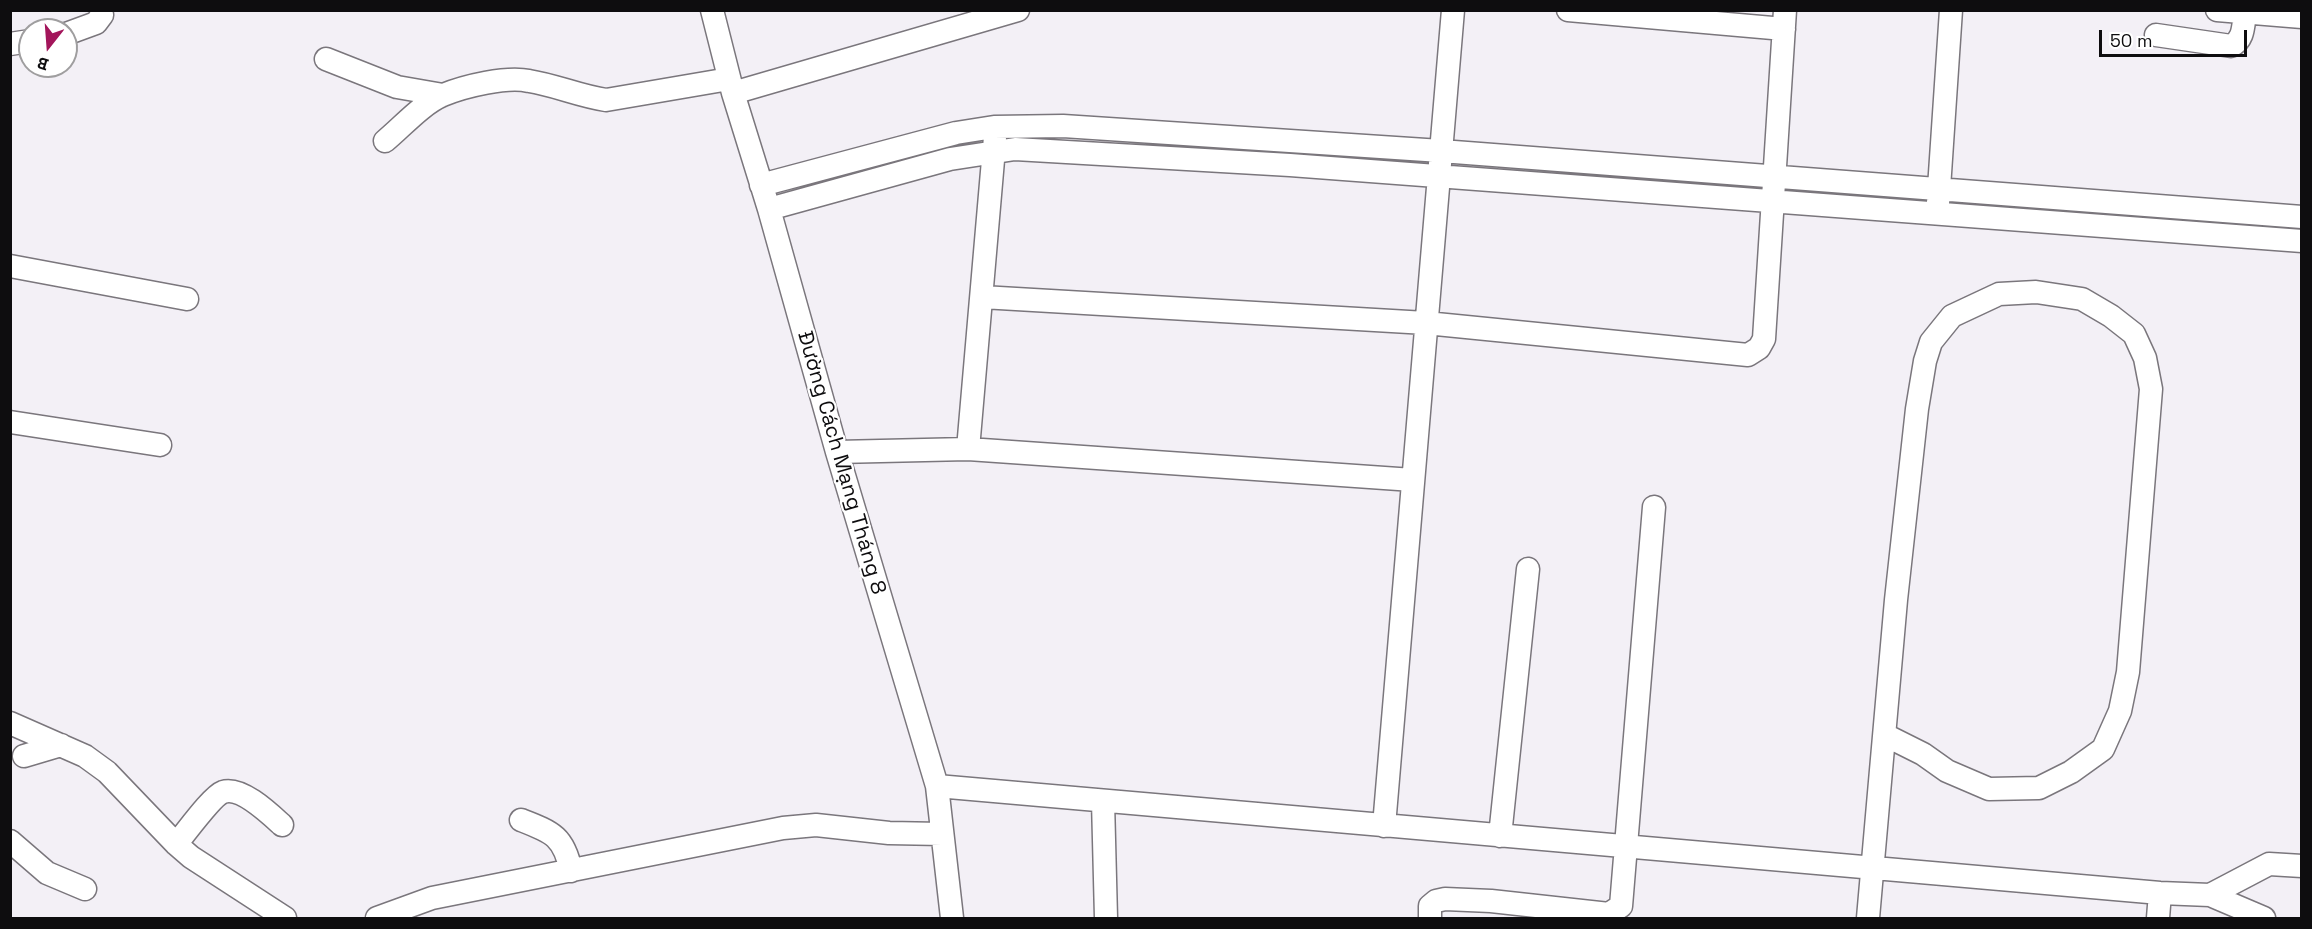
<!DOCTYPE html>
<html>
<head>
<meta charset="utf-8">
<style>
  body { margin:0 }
  #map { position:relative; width:2312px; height:929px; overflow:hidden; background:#f3f0f6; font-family:"Space Grotesk",sans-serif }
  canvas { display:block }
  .frame { position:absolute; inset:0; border:12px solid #0e0d0f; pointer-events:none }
  .north { position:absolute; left:18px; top:18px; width:60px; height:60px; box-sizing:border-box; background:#fff; border:2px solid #9f9e9f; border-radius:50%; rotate:197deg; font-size:16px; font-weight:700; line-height:24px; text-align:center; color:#0e0d0f }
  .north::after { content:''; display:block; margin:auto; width:21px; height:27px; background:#a3155b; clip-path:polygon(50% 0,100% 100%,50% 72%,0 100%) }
  .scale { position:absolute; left:2099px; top:30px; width:148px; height:27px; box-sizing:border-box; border:3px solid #0e0d0f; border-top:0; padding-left:8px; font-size:18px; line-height:21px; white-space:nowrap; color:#0e0d0f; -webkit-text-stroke:4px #fff; paint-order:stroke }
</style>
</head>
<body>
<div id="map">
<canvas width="2312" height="929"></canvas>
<div class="frame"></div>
<div class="north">B</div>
<div class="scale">50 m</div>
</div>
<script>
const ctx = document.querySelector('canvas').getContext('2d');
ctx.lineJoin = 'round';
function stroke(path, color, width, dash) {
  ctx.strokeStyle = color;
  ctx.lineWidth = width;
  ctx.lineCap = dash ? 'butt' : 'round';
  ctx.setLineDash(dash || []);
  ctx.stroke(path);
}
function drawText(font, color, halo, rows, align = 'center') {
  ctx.font = font + ' "Space Grotesk",sans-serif';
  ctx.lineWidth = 4.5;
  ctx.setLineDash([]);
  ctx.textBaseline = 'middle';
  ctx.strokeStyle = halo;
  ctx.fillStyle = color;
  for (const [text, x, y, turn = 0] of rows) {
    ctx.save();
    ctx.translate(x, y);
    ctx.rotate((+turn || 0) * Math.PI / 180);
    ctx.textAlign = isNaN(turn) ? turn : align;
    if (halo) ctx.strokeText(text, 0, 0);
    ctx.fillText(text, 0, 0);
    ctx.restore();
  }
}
const minor = new Path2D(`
  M 712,10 L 733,93 L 769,209 L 837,452 L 937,786 L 952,918
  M 1568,10 L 1784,29
  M 2217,10 L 2302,17
  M 66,34 L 96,23 L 102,15 L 101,10
  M 2156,35 L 2231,46 C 2244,40 2243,26 2245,13
  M 10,44 L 30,41
  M 326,59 L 397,87 L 443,95
  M 733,93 L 1018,10
  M 385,141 C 403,126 422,104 443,95 C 465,86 507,76 529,81 C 555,85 579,96 606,100 L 729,79
  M 761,185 L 956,133 L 994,127 L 1063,126 L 1441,151 L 2302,217
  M 1938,203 L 1951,10
  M 769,209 L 950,159 L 1015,149 L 1290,165 L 2302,241
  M 10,266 L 187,299
  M 982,297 L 1426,323 L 1748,355 L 1759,348 L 1764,339 L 1785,10
  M 10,422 L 160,445
  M 968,449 L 995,137
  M 837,452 L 968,449 L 1413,480
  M 10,723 L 85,756 L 107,772 L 176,844 L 191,857 L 285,918
  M 24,756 L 61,745
  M 937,786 L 2160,893 L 2210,895 L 2264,918
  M 1103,801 L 1106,918
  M 521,820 C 552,832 564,836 571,871
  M 1384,826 L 1453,10
  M 1500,836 L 1528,569
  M 10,841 L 47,873 L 85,889
  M 176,844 C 185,834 212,796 223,792 C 241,786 270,814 282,825
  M 2210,895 L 2269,864 L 2302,866
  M 377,918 L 432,898 L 783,828 L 816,825 L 889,833 L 942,834
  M 1430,918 L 1430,906 L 1436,901 L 1445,899 L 1491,901 L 1609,914 L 1621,906 L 1654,507
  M 1868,918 L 1896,600 L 1917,409 L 1925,361 L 1931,342 L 1952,316 L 1999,294 L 2036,292 L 2082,299 L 2111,316 L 2134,334 L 2145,358 L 2151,389 L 2128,672 L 2120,711 L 2103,749 L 2071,772 L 2039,788 L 1989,789 L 1947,771 L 1923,754 L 1885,735
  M 2158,918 L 2160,893`);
stroke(minor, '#7a767c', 25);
stroke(minor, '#fff', 22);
drawText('21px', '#0e0d0f', '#fff', [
  ["Đường Cách Mạng Tháng 8",841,463,74]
]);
</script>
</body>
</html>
